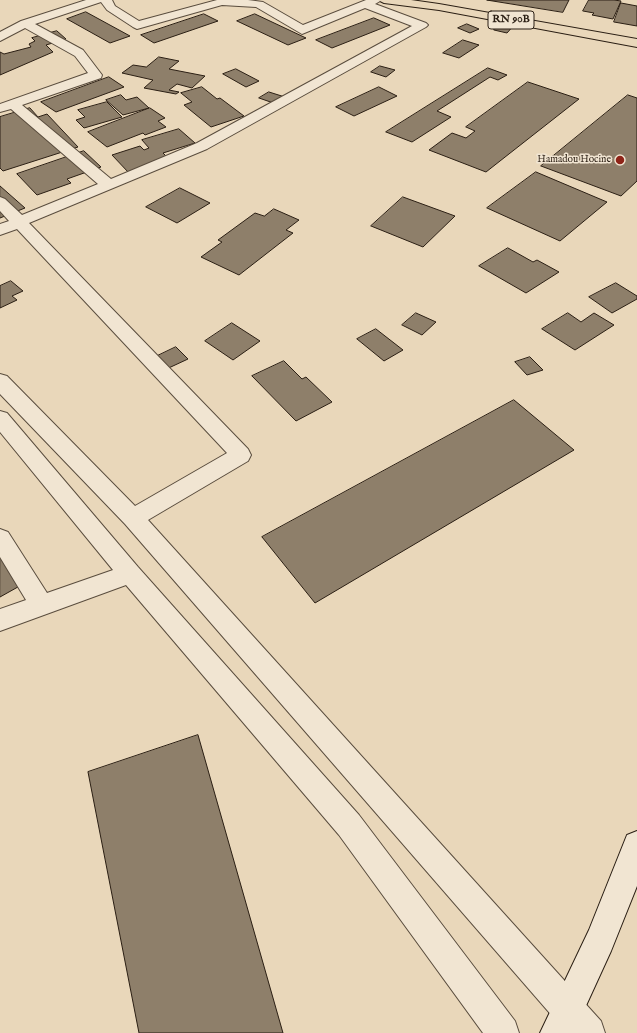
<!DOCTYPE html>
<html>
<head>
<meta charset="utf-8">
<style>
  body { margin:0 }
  canvas { display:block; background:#e9d7ba }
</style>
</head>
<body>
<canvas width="637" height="1033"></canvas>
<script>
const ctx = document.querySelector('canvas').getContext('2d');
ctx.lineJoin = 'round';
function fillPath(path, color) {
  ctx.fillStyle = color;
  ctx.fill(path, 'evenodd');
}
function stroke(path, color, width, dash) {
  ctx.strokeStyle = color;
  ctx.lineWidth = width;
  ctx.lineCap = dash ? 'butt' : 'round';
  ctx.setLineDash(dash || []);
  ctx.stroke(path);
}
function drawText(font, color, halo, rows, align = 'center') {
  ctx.font = font + ' "IM FELL English",serif';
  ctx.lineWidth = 3;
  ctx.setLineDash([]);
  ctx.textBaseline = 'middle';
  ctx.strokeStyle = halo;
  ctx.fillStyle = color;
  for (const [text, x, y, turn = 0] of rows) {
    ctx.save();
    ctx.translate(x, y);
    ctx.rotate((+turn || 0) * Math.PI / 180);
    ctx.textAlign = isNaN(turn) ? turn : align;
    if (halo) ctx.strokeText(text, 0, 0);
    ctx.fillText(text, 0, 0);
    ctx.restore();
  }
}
const building = new Path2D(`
  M 487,0 L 569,0 L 563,12 Z
  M 589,0 L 614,0 L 621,1 L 613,19 L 592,15 L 594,13 L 583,11 Z
  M 621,3 L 637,6 L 637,26 L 614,22 Z
  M 86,12 L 130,36 L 110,43 L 67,19 Z
  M 204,14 L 218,21 L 154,43 L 141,35 Z
  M 255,14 L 306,38 L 288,45 L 237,21 Z
  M 374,18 L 390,25 L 332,48 L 316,40 Z
  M 501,21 L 515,24 L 507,33 L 494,30 Z
  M 467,24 L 479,29 L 470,33 L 458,28 Z
  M 57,31 L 66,39 L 46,45 L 53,52 L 0,75 L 0,52 L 4,54 L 31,47 L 29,44 L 35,41 L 32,38 Z
  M 463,40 L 479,45 L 459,58 L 443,53 Z
  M 159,57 L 179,61 L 169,69 L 205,76 L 192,88 L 177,84 L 169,90 L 179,92 L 176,94 L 144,88 L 153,80 L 122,73 L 133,65 L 146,67 Z
  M 380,66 L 395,70 L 386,77 L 371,72 Z
  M 488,68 L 507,75 L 498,80 L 490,77 L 437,111 L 451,117 L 412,142 L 386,132 Z
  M 236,69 L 259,81 L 246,87 L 223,74 Z
  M 109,77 L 124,87 L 56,112 L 41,102 Z
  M 528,82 L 579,99 L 486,172 L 429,150 L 452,133 L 466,138 L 475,131 L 466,127 Z
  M 202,87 L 217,99 L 220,98 L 244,116 L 211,127 L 184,105 L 192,102 L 181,93 Z
  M 379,87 L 397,96 L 354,116 L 336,107 Z
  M 269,92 L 288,98 L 279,105 L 259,98 Z
  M 121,95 L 126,100 L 137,97 L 149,108 L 123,115 L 106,100 Z
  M 628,95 L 637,98 L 637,181 L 621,196 L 541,166 Z
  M 107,102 L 122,117 L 84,128 L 76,120 L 85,117 L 78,110 Z
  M 30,108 L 38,117 L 47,114 L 78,147 L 3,171 L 0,168 L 0,117 Z
  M 150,108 L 165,118 L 158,121 L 166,127 L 145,135 L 143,133 L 107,147 L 88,132 Z
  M 179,129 L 195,143 L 163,153 L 169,159 L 129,173 L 112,155 L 140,146 L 144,150 L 149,148 L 142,140 Z
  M 84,151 L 101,167 L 67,179 L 71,183 L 37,195 L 17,174 Z
  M 536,172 L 607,202 L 560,241 L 487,208 Z
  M 0,186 L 25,208 L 0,218 Z
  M 180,188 L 210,203 L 177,223 L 146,207 Z
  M 403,197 L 455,216 L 423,247 L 371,226 Z
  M 274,209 L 299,220 L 286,230 L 293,233 L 239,275 L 201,257 L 222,242 L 218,240 L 255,213 L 264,216 Z
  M 508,248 L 533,262 L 537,260 L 559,272 L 526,293 L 479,266 Z
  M 11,281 L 23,291 L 12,296 L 17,300 L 0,308 L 0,286 Z
  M 616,283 L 637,296 L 637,299 L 612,313 L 589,297 Z
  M 416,313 L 436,322 L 422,335 L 402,325 Z
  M 568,313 L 581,322 L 594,313 L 614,325 L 575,350 L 542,329 Z
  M 232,323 L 260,341 L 233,360 L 205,341 Z
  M 376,329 L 403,350 L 384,361 L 357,339 Z
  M 176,347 L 188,359 L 160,372 L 149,360 Z
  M 530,357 L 543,370 L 527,375 L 515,362 Z
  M 284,361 L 302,379 L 306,377 L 332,402 L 296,421 L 252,376 Z
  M 514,400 L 574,450 L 315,603 L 262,537 Z
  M 0,545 L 25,583 L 0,597 Z
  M 198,735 L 283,1033 L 139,1033 L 88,772 Z`);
fillPath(building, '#8e7f6a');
stroke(building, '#2b1f14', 1);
const minor = new Path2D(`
  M 86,0 L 112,0 L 115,6 L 139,21 L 217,0 L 248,0 L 263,2 L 303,25 L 366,0 L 382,0 L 375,4 L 426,23 L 428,25 L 426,27 L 207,149 L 29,223 L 248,449 L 251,455 L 248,461 L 148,520 L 601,1021 L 605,1033 L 567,1033 L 125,524 L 0,394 L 0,374 L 7,376 L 135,506 L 227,453 L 17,229 L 0,235 L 0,224 L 9,221 L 0,211 L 0,197 L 5,199 L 22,215 L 98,184 L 11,109 L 0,112 L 0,104 L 88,73 L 75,56 L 25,28 L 0,41 L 0,32 L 21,21 ZM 101,2 L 107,10 L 133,27 L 137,29 L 222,5 L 256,7 L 302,34 L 365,8 L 412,26 L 197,143 L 111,179 L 22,105 L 101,78 L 102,75 L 83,50 L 35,24 Z
  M 0,411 L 7,413 L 138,567 L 359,815 L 515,1021 L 519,1033 L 483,1033 L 339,835 L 126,585 L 0,631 L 0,609 L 26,600 L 0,557 L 0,529 L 8,532 L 47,593 L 113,570 L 0,432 Z`);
const secondary = new Path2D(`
  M 637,831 L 637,886 L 611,951 L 579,1021 L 573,1033 L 540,1033 L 589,930 L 627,835 Z`);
const primary = new Path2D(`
  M 378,0 L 411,0 L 439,4 L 637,39 L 637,47 L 439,10 L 384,3 Z`);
stroke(minor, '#5a4d3e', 2);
stroke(secondary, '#2b1f14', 2);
stroke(primary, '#2b1f14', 2);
fillPath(minor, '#f1e5d2');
fillPath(secondary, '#f1e5d2');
fillPath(primary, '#e9d7ba');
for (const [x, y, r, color] of [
  [620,160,5,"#8f2418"]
]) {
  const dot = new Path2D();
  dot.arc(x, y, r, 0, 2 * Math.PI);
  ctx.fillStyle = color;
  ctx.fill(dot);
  stroke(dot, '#f1e5d2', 1.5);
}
drawText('10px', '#2b1f14', '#f1e5d2', [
  ["Hamadou Hocine",611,160]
], 'right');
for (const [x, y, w] of [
  [511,20,46]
]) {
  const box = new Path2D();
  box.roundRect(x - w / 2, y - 9, w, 18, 3);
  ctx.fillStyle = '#f1e5d2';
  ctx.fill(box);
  stroke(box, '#2b1f14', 1);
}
drawText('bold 11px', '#2b1f14', null, [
  ["RN 90B",511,20]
]);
</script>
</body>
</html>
